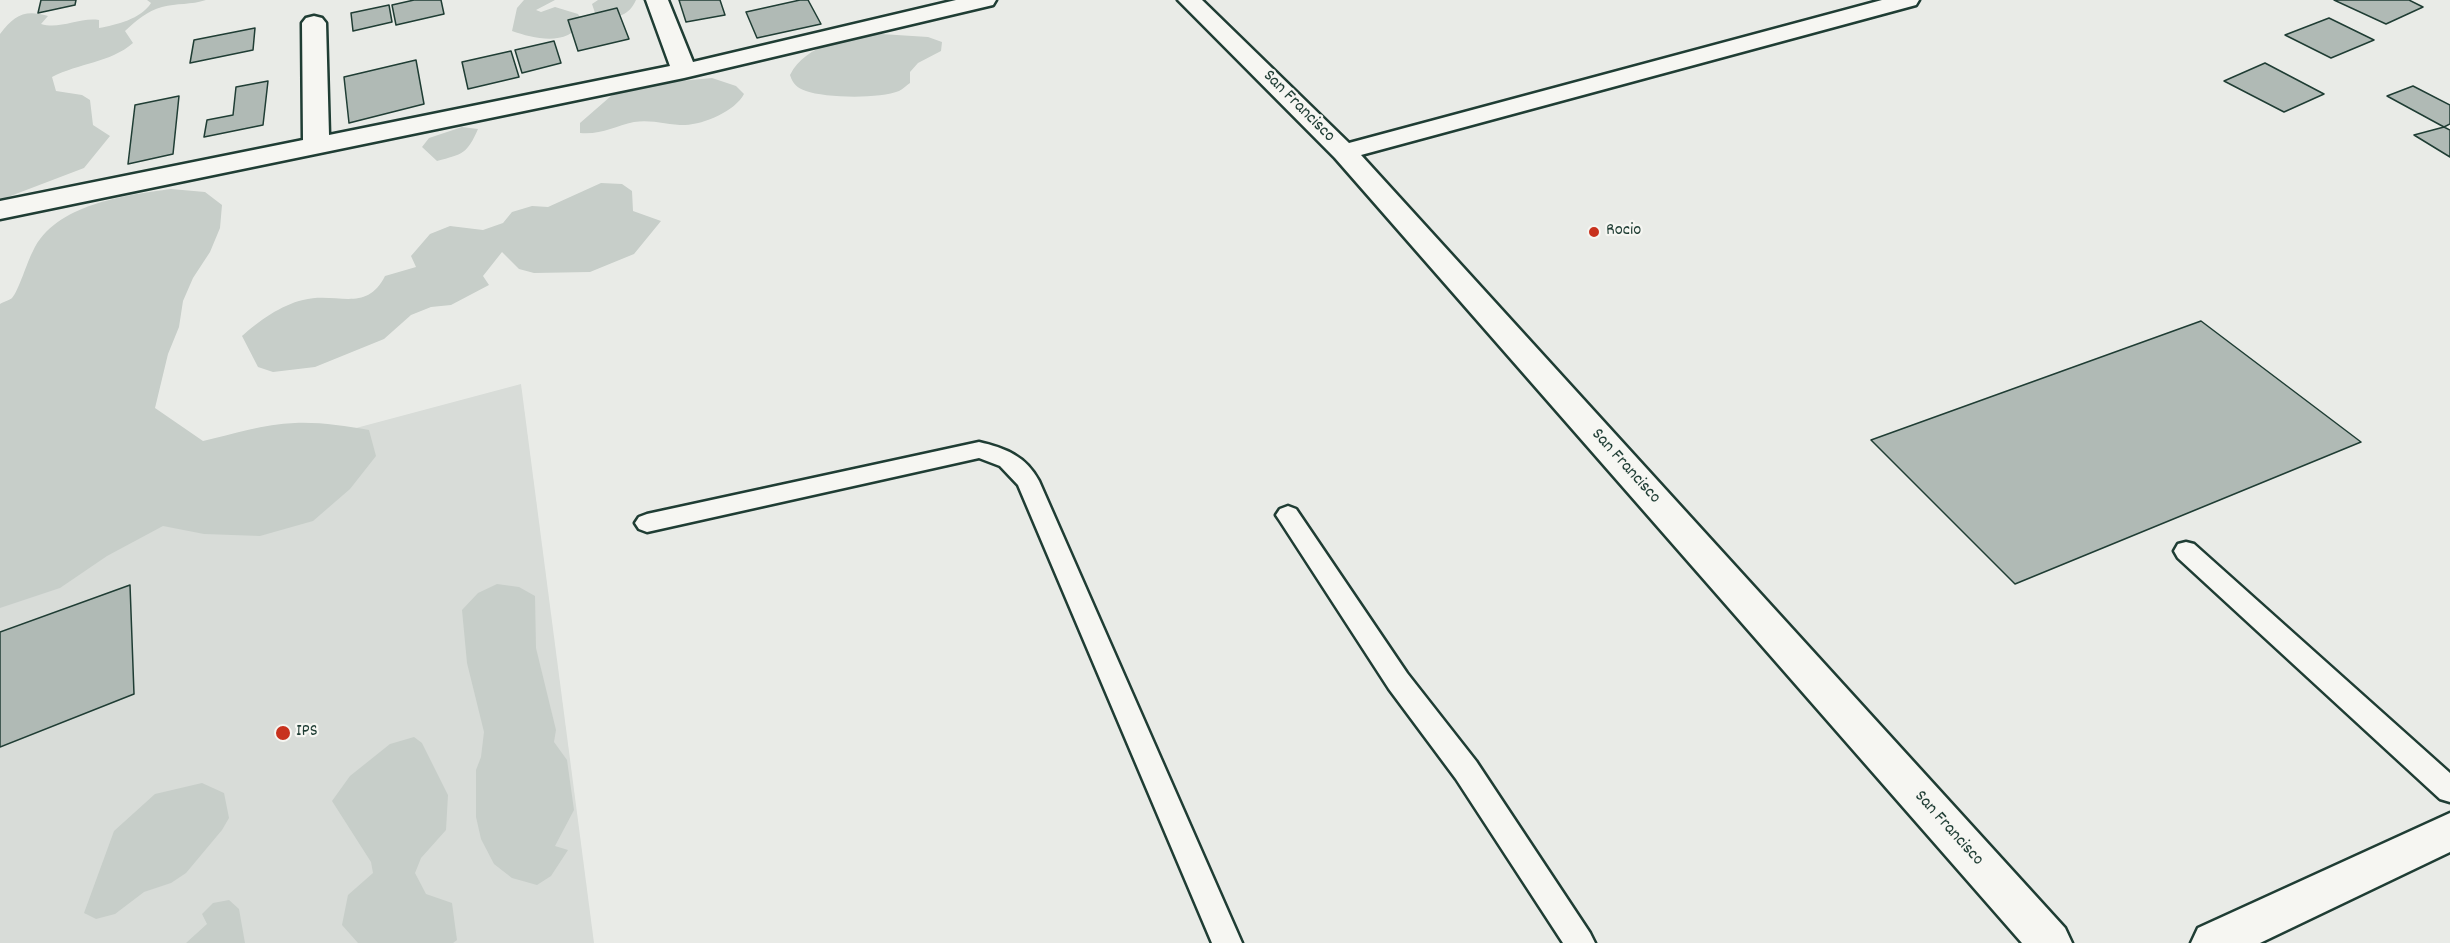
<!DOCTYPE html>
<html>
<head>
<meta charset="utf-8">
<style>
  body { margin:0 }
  canvas { display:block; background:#e9ebe7 }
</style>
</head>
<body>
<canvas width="2450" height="943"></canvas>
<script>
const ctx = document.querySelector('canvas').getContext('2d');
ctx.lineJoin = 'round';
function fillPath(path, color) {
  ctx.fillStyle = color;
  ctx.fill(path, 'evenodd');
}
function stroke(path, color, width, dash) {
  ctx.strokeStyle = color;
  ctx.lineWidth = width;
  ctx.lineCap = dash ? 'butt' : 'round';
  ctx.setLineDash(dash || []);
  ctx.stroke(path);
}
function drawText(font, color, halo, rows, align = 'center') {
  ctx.font = font + ' Dekko,sans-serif';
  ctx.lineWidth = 4.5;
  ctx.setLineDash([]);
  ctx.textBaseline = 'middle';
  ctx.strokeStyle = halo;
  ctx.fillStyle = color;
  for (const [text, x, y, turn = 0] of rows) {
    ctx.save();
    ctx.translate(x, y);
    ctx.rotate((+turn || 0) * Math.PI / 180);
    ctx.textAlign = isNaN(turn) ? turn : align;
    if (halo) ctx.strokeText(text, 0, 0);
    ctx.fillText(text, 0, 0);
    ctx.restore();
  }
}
fillPath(new Path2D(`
  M 521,384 L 594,943 L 0,943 L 0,523 Z`), '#d8dcd8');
fillPath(new Path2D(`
  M 147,0 L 206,0 C 191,5 177,3 162,7 C 147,11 136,21 125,31 L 133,43 C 110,63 79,63 52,77 L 56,91 L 82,95 L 90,100 L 93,125 L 110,136 L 84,168 L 0,200 L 0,34 C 14,15 25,9 48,16 L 41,24 C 60,30 79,17 99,20 L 99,28 C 116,25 141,19 151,3 Z
  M 524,0 L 555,0 L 536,10 L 541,12 L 555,7 L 578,14 L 582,21 C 568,47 535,39 512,31 L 517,8 Z
  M 598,0 L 636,0 C 629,16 618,17 602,19 L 595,13 L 592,4 Z
  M 881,34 L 928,37 L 942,42 L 941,51 L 918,63 L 910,72 L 910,83 C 907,85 903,89 899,91 C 880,99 825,98 806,91 C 797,88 793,84 790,75 C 806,43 849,38 881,34 Z
  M 712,78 L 736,86 L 744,94 C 735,111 705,124 685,125 C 668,125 651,119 634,122 C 615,126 601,135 580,133 L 580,123 L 611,96 L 625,91 L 660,83 Z
  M 462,127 L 478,129 C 467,154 463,154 437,161 L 422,147 L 429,138 Z
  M 601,183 L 622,184 L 632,191 L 633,211 L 661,221 L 634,254 L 590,272 L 534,273 L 519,269 L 502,252 L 483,276 L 489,285 L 451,305 L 431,307 L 411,315 L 384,339 L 315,367 L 273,372 L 258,367 L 242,336 C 259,321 281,305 303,300 C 336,291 366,314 385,276 L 416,267 L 411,256 L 430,234 L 450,226 L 483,230 L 503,223 L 512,212 L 532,206 L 548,207 Z
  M 171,189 L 205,192 L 222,205 L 220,228 L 210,252 L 193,278 L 183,301 L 179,327 L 168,354 L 155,408 L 203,441 C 233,434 264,424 295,423 C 320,422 344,426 369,430 L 376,456 L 350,489 L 313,521 L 260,536 L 204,534 L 163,526 L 107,556 L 60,588 L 0,608 L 0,304 C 3,302 10,300 12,298 C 19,290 27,262 33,251 C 55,204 126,195 171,189 Z
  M 497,584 L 519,587 L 535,596 L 536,648 L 556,730 L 554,742 L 567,760 L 574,810 L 555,846 L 568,850 L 551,876 L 537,885 L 512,878 L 494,864 L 481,839 L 476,817 L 476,770 L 481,757 L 484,732 L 467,663 L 462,610 L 478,593 Z
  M 414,737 L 422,743 L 448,795 L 446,830 L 421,858 L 415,873 L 426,894 L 452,903 L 457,940 L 453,943 L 358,943 L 342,925 L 348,895 L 373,873 L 371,862 L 332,801 L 350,776 L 390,744 Z
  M 202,783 L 224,793 L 229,818 L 222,830 L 186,873 L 171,883 L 144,892 L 115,914 L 96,919 L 84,913 L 114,831 L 155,794 Z
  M 229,900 L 239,909 L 245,943 L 186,943 L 207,924 L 202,914 L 213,903 Z`), '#c7cec9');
const building = new Path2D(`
  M 41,0 L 76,0 L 75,5 L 38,13 Z
  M 414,0 L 441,0 L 444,14 L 396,25 L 392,5 Z
  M 679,0 L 720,0 L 725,15 L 686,22 Z
  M 800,0 L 808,0 L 821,24 L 757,38 L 746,12 Z
  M 2334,0 L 2409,0 L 2423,7 L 2386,24 Z
  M 389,5 L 392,22 L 353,31 L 351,13 Z
  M 617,8 L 629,39 L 578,51 L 568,20 Z
  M 2329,18 L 2374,40 L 2331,58 L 2285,35 Z
  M 255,28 L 253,50 L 190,63 L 194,40 Z
  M 554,41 L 561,63 L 522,73 L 515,50 Z
  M 511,51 L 519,77 L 468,89 L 462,62 Z
  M 416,60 L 424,104 L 349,123 L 344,77 Z
  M 2265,63 L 2324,94 L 2284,112 L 2224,81 Z
  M 268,81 L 263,125 L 204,137 L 207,120 L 233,115 L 236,87 Z
  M 2413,86 L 2450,105 L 2450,124 L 2444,127 L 2387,96 Z
  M 179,96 L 173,154 L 128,164 L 135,105 Z
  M 2444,127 L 2450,130 L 2450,157 L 2414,135 Z
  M 2201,321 L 2361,442 L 2015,584 L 1871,440 Z
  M 130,585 L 134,694 L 0,747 L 0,632 Z`);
fillPath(building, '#b0bab5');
stroke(building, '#1f3d34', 1.5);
const service = new Path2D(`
  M 979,442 C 1005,448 1026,456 1039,481 L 1242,943 L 1212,943 L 1018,485 L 1000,466 L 979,458 L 647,532 L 639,529 L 635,523 L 639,517 L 647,514 Z
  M 1288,506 L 1296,509 L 1407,673 L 1476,761 L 1590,933 L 1595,943 L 1563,943 L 1456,779 L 1389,689 L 1280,521 L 1276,515 L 1280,509 Z
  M 2186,542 L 2194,544 L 2450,773 L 2450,802 L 2440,799 L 2178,558 L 2174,551 L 2178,544 Z`);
const minor = new Path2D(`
  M 646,0 L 668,0 L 693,62 L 956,0 L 996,0 L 993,5 L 684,78 L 0,219 L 0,201 L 303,140 L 302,23 L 306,18 L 314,16 L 322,18 L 326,23 L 329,135 L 670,66 Z
  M 1178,0 L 1202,0 L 1349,143 L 1882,0 L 1919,0 L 1916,5 L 1361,155 L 2065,928 L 2072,943 L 2022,943 L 1335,158 Z`);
const trunk = new Path2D(`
  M 2450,813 L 2450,852 L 2260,943 L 2191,943 L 2198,928 Z`);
stroke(service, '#1f3d34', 5);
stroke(minor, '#1f3d34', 5);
stroke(trunk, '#1f3d34', 5);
fillPath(service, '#f6f6f2');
fillPath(minor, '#f6f6f2');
fillPath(trunk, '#f6f6f2');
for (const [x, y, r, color] of [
  [1594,232,6,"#c8321e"],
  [283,733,8,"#c8321e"]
]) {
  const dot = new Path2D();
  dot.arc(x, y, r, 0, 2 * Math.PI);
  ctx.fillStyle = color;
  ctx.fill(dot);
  stroke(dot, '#f6f6f2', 2);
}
drawText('18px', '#1f3d34', '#f6f6f2', [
  ["San Francisco",1298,107,45],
  ["San Francisco",1625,467,48],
  ["San Francisco",1948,829,48]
]);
drawText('18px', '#1f3d34', '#f6f6f2', [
  ["Rocio",1606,232],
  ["IPS",296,733]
], 'left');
</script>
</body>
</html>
